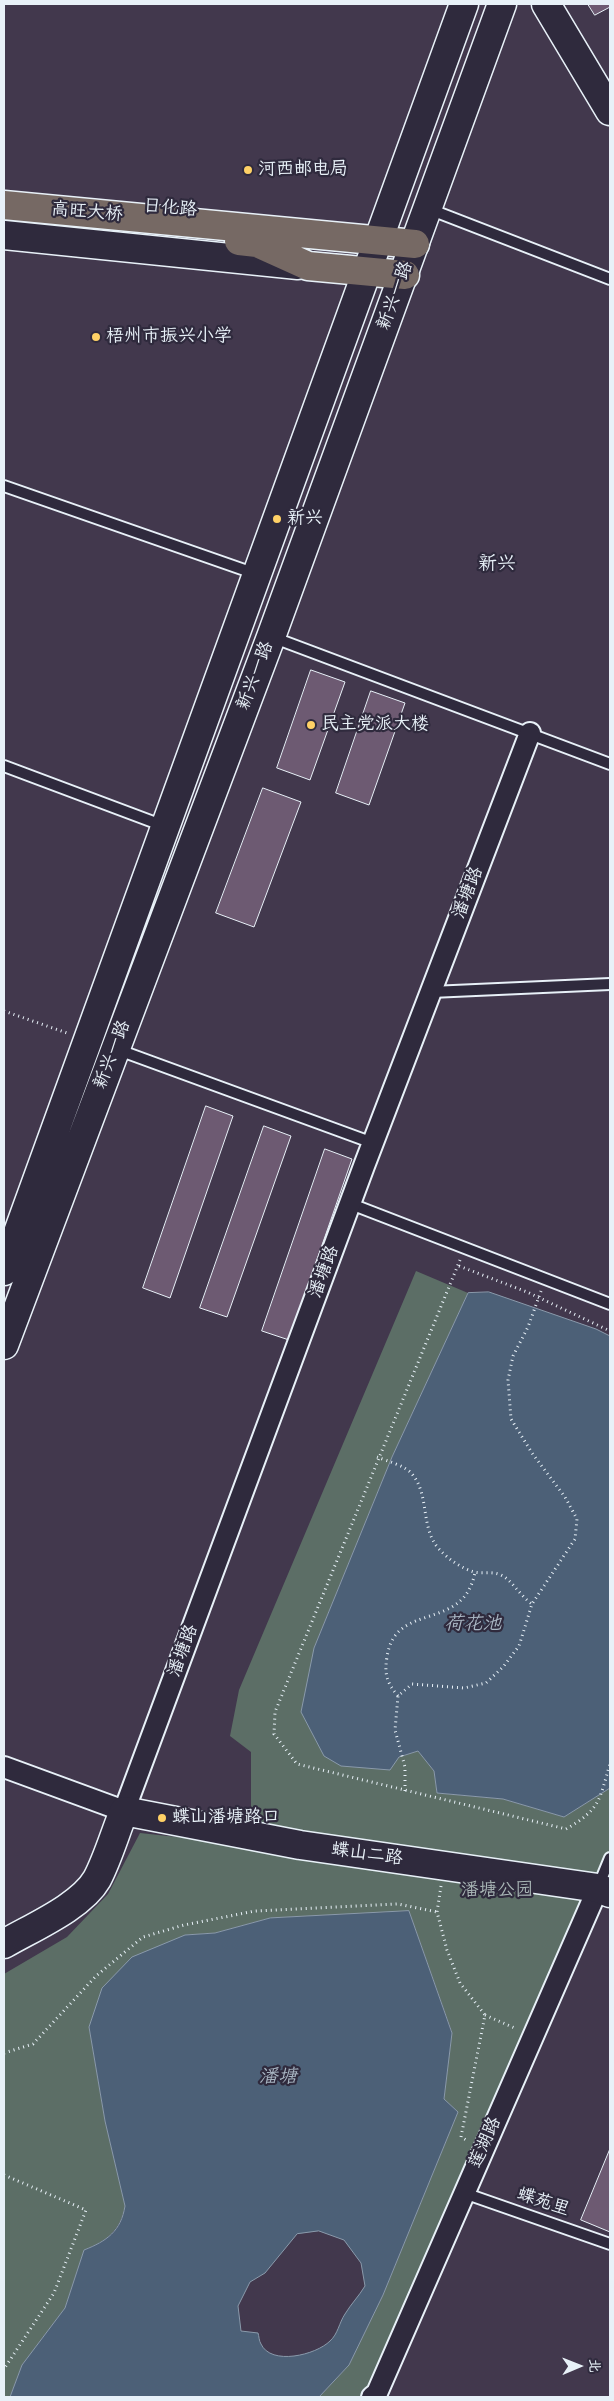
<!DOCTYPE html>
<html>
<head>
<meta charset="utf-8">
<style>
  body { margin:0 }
  #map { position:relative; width:614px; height:2401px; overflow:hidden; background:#42384d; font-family:Mynerve,"LXGW WenKai TC",sans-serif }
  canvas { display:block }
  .frame { position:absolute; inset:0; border:5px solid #e8f1f8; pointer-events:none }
  .north { position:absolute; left:554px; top:2341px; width:50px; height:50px; -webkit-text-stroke:4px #2f2a3d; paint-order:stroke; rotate:89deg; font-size:14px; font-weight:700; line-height:20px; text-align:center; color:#e8f1f8 }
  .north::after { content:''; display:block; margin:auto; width:18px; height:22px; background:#e8f1f8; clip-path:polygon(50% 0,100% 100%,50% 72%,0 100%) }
</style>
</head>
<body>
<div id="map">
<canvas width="614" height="2401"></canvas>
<div class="frame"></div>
<div class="north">北</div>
</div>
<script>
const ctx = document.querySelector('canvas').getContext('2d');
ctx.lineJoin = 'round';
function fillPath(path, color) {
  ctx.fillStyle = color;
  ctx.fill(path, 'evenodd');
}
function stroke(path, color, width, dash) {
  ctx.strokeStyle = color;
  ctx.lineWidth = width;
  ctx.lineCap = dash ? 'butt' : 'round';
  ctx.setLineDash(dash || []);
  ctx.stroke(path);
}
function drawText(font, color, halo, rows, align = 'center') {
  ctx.font = font + ' Mynerve,"LXGW WenKai TC",sans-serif';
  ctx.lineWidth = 4.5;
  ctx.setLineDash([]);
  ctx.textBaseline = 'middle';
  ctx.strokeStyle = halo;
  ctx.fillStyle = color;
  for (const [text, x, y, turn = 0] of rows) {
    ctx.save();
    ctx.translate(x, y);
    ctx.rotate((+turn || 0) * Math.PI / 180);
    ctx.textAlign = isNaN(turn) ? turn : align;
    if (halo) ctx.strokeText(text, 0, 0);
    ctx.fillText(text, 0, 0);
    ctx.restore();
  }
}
fillPath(new Path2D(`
  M 416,1271 L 468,1293 L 392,1457 L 314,1648 L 399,1757 L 418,1751 L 434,1771 L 437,1793 L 503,1799 L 564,1817 L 610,1788 L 610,1854 L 369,2397 L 319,2397 L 349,2365 L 383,2295 L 458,2112 L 444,2099 L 452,2032 L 409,1911 L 270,1918 L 215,1933 L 185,1935 L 89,2027 L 105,2121 L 125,2206 C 120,2231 107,2241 84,2250 L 65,2308 L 22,2365 L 10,2397 L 4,2397 L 4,1974 L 67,1937 L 108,1894 L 140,1833 L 242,1844 L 251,1809 L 251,1752 L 230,1736 L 239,1690 Z`), '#5c6e66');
const water = new Path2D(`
  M 489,1292 L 596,1329 L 610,1336 L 610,1788 L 564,1817 L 503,1799 L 437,1793 L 434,1771 L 418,1751 L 399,1757 L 390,1770 L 341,1766 L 324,1756 L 301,1712 L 314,1648 L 392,1457 L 468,1293 Z
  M 409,1911 L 452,2033 L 444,2099 L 458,2112 L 383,2295 L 349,2365 L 319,2397 L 10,2397 L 22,2365 L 65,2308 L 84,2250 C 107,2241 121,2231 125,2206 L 105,2121 L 89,2027 L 102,1988 L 132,1957 L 185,1935 L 215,1933 L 270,1918 ZM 319,2231 L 344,2240 L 361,2263 L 365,2286 C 359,2296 351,2304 345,2314 C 339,2323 338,2334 330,2341 C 316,2355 271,2366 261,2344 C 259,2341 259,2336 258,2333 L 241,2331 L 238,2306 L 250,2282 L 265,2273 L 297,2234 Z`);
fillPath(water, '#4c6077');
stroke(water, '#8a9aab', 1);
const building = new Path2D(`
  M 588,4 L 610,4 L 610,7 L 595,15 Z
  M 311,670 L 345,682 L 310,780 L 277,768 Z
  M 371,691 L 405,703 L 369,805 L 336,793 Z
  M 263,788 L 301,802 L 254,927 L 216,913 Z
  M 206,1106 L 233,1116 L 170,1298 L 143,1288 Z
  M 264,1126 L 291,1136 L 227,1317 L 200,1308 Z
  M 325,1149 L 352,1159 L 289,1340 L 262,1331 Z
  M 610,2149 L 610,2232 L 581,2220 Z`);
fillPath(building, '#6d5a72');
stroke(building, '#e8f1f8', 1);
const lane = new Path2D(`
  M 429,209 L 610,279
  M 4,486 L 256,574
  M 272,637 L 610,764
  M 4,766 L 164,826
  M 431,992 L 610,984
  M 116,1049 L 373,1143
  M 351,1204 L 610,1304
  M 598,1887 L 610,1858
  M 464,2193 L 610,2244`);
const street = new Path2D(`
  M 4,1767 L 124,1811 L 364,1166 L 530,733
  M 372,2397 L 377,2393 L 598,1888`);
const secondary = new Path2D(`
  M 546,4 L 610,111
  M 4,235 L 298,265
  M 4,1271 L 464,4
  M 4,1345 L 271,637 L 502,4
  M 4,1944 C 31,1928 81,1907 97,1879 C 108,1858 115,1833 124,1811 L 300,1845 L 598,1888 L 610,1893`);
const primary = new Path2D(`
  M 4,205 L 415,244
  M 239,241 L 257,243 L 308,266 L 405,275`);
stroke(lane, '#e8f1f8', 14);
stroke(street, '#e8f1f8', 24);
stroke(secondary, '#e8f1f8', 31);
stroke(primary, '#e8f1f8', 31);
stroke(new Path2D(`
  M 4,1011 L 67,1033
  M 460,1260 L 275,1712 L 274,1734 L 297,1764 L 566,1829 C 601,1809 599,1800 610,1764
  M 459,1266 L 527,1292 L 610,1331
  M 377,1457 C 387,1461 406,1466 412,1474 C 430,1495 420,1528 439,1549 C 448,1559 461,1568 474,1572 C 483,1574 492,1571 501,1575 C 513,1581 519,1595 532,1604
  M 398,1696 C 387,1683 384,1674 387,1657 C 395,1600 464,1633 475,1572
  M 405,1791 L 405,1767 L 395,1730 L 398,1696 L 412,1684 L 464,1688 L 486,1683 L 503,1667 L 519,1646 L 532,1604 L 575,1539 L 577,1519 L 565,1497 L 532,1453 L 511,1419 L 508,1380 L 513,1356 L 528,1327 L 541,1291
  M 441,1886 L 437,1912 L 447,1950 L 460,1983 L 485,2015 L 461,2137 L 468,2141
  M 485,2015 L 517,2029
  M 4,2053 L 33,2044 L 96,1976 L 143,1937 L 184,1925 L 255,1911 L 398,1904 L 437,1912
  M 4,2175 L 86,2210 L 54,2293 L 4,2369`), '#e8f1f8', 3, [1, 4]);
stroke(lane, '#2f2a3d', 10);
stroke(street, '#2f2a3d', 20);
stroke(secondary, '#2f2a3d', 28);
stroke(primary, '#766964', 28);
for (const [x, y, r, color] of [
  [248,170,5,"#ffd166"],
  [96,337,5,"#ffd166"],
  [277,519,5,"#ffd166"],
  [311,725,5,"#ffd166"],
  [162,1818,5,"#ffd166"]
]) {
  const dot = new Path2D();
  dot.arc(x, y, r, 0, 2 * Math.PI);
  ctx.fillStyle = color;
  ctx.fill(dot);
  stroke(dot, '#2f2a3d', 2);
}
drawText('18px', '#e8f1f8', '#2f2a3d', [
  ["河西邮电局",258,170],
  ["梧州市振兴小学",106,337],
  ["新兴",287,519],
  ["民主党派大楼",321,725],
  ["蝶山潘塘路口",172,1818]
], 'left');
drawText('18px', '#e8f1f8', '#2f2a3d', [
  ["日化路",170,209,5],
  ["高旺大桥",87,213,5],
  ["新兴一路",396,296,-70],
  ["新兴一路",256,676,-69],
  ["潘塘路",469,893,-69],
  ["新兴一路",113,1055,-69],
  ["潘塘路",325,1272,-70],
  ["潘塘路",184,1651,-70],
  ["蝶山二路",367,1855,8],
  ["莲湖路",486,2143,-66],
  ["蝶苑里",543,2203,19]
]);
drawText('18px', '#a9b6b6', '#2f2a3d', [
  ["潘塘公园",497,1891]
]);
drawText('19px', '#e8f1f8', '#2f2a3d', [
  ["新兴",497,565]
]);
drawText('italic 19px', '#aab7c4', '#2f2a3d', [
  ["荷花池",473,1625],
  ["潘塘",278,2078]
]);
</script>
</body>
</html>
